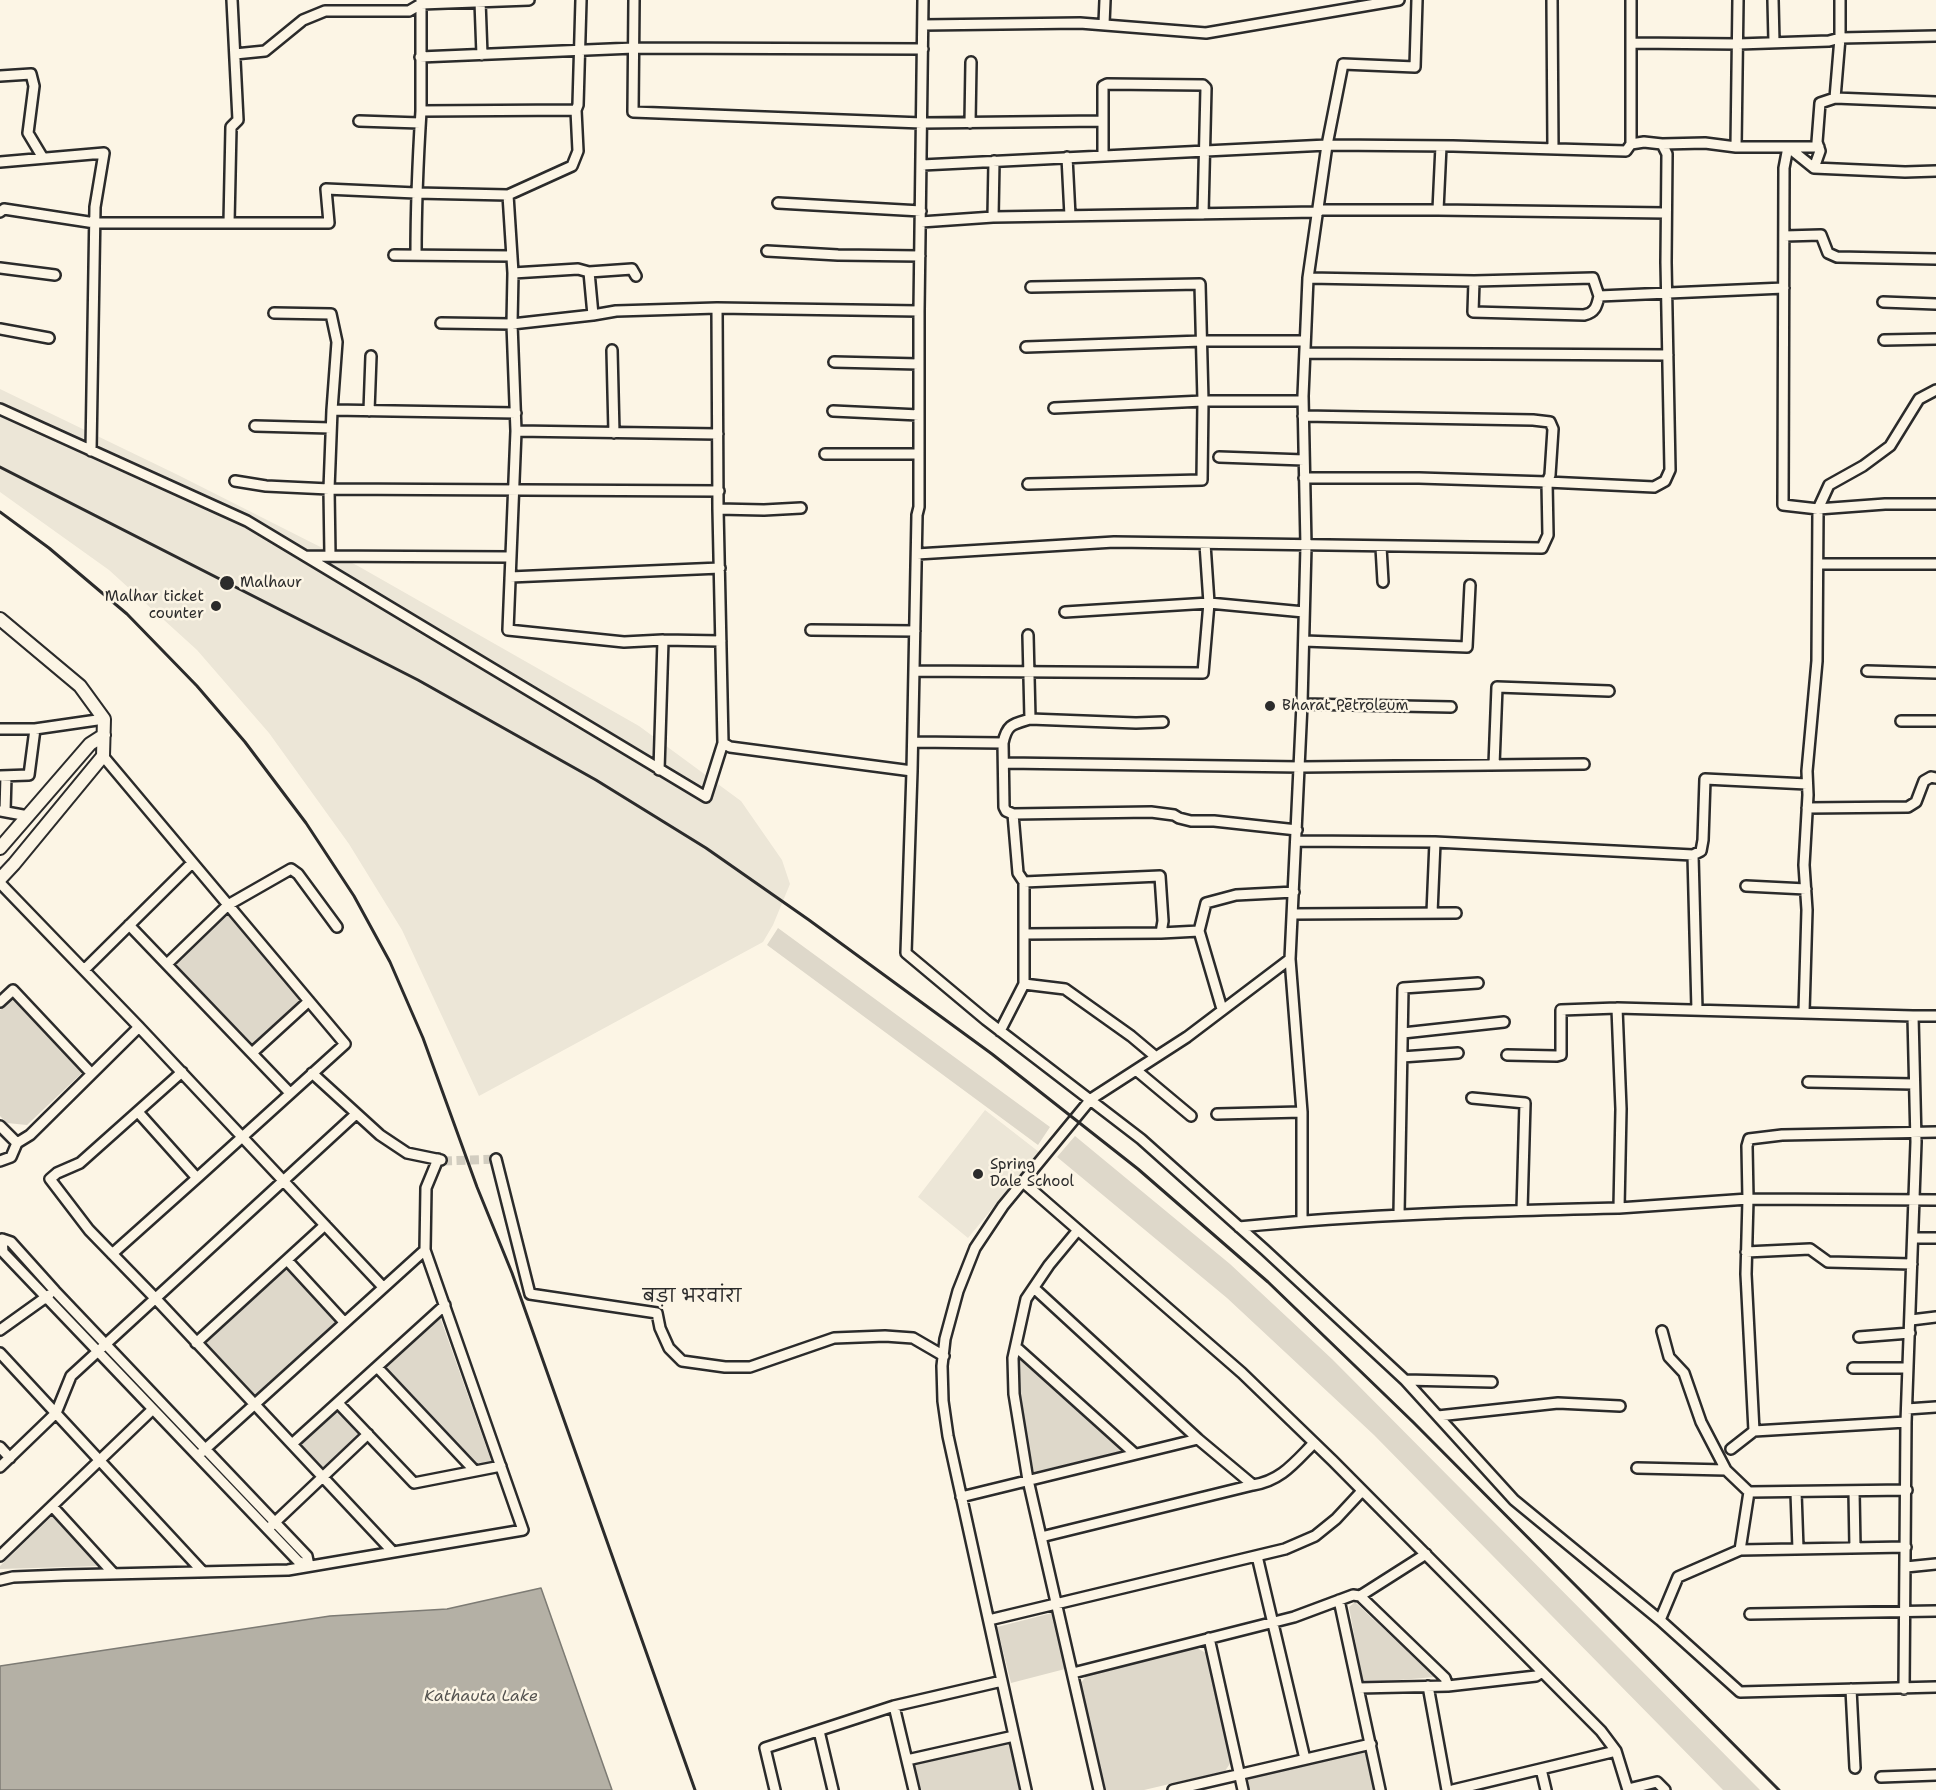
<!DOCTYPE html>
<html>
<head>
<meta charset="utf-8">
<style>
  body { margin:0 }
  canvas { display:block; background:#fcf5e5 }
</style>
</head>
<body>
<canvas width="1936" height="1790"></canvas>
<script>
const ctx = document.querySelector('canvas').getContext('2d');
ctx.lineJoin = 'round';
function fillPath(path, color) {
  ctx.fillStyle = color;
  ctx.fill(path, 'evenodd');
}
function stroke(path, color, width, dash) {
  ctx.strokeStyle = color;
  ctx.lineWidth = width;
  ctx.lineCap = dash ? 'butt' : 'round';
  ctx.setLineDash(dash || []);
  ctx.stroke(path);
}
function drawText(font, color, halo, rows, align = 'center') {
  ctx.font = font + ' "Shantell Sans","Playpen Sans Deva",sans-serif';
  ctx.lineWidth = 5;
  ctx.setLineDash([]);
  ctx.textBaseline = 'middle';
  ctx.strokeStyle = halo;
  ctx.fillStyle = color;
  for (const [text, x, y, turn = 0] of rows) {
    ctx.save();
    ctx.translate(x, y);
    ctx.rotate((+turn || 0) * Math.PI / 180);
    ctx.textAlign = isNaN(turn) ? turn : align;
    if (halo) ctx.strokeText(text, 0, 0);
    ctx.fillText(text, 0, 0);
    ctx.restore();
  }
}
fillPath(new Path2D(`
  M 0,389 L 178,475 L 358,566 L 639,726 L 741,801 L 782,860 L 790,884 L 773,925 L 763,942 L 479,1096 L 402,930 L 349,844 L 269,733 L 197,650 L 109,570 L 0,492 Z
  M 985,1110 L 1039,1152 L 968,1238 L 918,1197 Z`), '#ece6d7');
fillPath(new Path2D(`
  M 227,911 L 303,1001 L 252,1047 L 174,962 Z
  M 778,928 L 1050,1127 L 1038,1145 L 767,945 Z
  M 12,998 L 84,1071 L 27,1125 L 7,1123 L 0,1116 L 0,1010 Z
  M 1075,1136 L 1230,1264 L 1332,1359 L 1760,1790 L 1723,1790 L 1374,1435 L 1227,1298 L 1057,1157 Z
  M 288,1268 L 337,1321 L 255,1396 L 206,1343 Z
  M 440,1317 L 492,1463 L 478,1466 L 385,1368 Z
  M 1021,1358 L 1126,1450 L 1034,1472 L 1020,1403 L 1018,1361 Z
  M 337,1409 L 361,1434 L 324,1468 L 300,1443 Z
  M 53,1515 L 99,1566 L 0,1569 L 0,1566 Z
  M 1355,1602 L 1435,1677 L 1363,1683 L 1349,1607 Z
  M 1052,1613 L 1065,1669 L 1011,1683 L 997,1627 Z
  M 1197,1648 L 1206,1653 L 1231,1762 L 1225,1771 L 1144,1790 L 1106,1790 L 1080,1684 L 1087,1675 Z
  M 1009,1742 L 1020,1790 L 919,1790 L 913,1764 Z
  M 1366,1749 L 1374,1790 L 1250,1790 L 1247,1779 Z`), '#ded8ca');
const water = new Path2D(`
  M 541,1588 L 612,1790 L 0,1790 L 0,1666 L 330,1616 L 447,1609 Z`);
fillPath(water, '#b4b0a5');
stroke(water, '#7d7b74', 1.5);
stroke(new Path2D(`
  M 443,1161 L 496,1159`), '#d2cdc0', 9, [9, 4.5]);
const street = new Path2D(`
  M 421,0 L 421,111 L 576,110 L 578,105 L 581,0
  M 634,0 L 633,112 L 922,123 L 1102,121
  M 923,0 L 919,311 L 919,507 L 917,515 L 912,771 L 906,953 L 986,1020 L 1141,1139 L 1265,1250 L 1405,1380 L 1514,1500 L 1660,1620 L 1740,1692 L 1936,1687
  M 1552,0 L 1553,148
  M 1773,0 L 1774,42
  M 480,1 L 482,55
  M 1104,24 L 1105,0
  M 923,25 L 1080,23 L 1206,33 L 1399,0
  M 1632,43 L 1738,44 L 1829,41 L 1840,38 L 1936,36
  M 235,54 L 265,51 L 303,20 L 325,11 L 409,11 L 421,4 L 529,0
  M 420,57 L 634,48 L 923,49
  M 0,76 L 31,74 L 34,86 L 28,133 L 43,158
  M 1835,98 L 1840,38 L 1840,0
  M 359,121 L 420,123
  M 970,123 L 971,62
  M 1662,144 L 1705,143 L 1736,147 L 1819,147
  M 1736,147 L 1738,0
  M 1788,147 L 1784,168 L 1783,505 L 1818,509 L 1829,485 L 1863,466 L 1890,446 L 1919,399 L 1936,390
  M 1788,147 L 1814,168 L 1905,172 L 1936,171
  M 1103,156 L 1103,86 L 1107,84 L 1203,85 L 1206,88 L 1203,214
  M 1067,157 L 1070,216
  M 0,162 L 104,153 L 95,207 L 91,451
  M 922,165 L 1327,145 L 1453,146 L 1626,151 L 1631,144 L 1631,0
  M 1814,168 L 1820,151 L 1817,142 L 1820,103 L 1835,98 L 1936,102
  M 508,195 L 513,273
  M 778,203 L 921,211
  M 1438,210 L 1441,146
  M 0,212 L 4,209 L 95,223 L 329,223 L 326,189 L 416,193 L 508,195 L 572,166 L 578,151 L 576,110
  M 993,217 L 994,161
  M 921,222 L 993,217 L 1318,212 L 1321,210 L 1438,210 L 1666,213
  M 229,223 L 231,127 L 238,120 L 232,0
  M 1784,236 L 1821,235 L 1828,253 L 1837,257 L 1936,259
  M 767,251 L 838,255 L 920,256
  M 394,255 L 512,256
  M 416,255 C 416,207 418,159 421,111
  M 0,268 L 55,275
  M 589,272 L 632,269 L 636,276
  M 1308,278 L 1474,281 L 1593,278 L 1599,296 L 1784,288
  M 1474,281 L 1473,312 L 1584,315 C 1595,313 1597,306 1599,296
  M 1883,302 L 1936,304
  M 274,313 L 331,314 L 337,342 L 332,410
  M 593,315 L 589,272 L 578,269 L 513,273 L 512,324 L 516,431 L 718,434
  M 441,323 L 512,324 L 593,315 L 616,311 L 717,308
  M 0,329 L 49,338
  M 1884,340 L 1936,339
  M 1026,347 L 1202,341 L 1305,341
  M 612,350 L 614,433
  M 1305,353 L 1668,355
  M 834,362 L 919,364
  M 1054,408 L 1203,401 L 1303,401
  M 0,409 L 247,521 L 706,797 L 723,743
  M 369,411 L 371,356
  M 833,411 L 919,415
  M 1303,416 L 1533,420 L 1550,422 L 1553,429 L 1550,475 L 1547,482 L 1419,478 L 1304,478
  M 255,426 L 331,428
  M 516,431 L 508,630 L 624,642 L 663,640 L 721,641
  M 825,454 L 919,454
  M 1219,457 L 1304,460
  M 235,481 L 266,486 L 329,489 L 332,410 L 516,413
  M 1028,484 L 1202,480 L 1203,401 L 1200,284 L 1031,287
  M 718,509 L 764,510 L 801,508
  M 1381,547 L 1383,582
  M 917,554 L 1114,542 L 1542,548 L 1548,535 L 1547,482 L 1654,487 L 1665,481 L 1670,470 L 1666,262 L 1667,154 L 1662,144 L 1644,142 L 1631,144
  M 306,556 L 511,557
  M 330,556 L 329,489 L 719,491
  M 1818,564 L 1936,564
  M 510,577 L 720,568
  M 1065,612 L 1209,603 L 1304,612
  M 811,630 L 915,631
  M 1028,635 L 1030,719 L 1136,723 L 1163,722
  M 1304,641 L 1467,647 L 1470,585
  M 914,671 L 1203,673 L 1209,603 L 1205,544
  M 1867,671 L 1936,673
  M 1302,704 L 1451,707
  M 1901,721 L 1936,721
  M 0,729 L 35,729 L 104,719
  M 913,742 L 1003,743 L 1004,807 L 1006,811 L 1013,814
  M 1003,743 C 1007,724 1013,724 1030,719
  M 103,756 L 345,1044 L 197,1178
  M 1005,763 L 1301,767 L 1584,764
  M 1494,765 L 1497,687 L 1609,691
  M 659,770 L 663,640
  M 912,771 L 730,747 L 723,743 L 718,509 L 717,308 L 919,311
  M 0,776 L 29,775 L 35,729
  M 1807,808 L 1908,807 L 1916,802 L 1924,781 L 1931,777 L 1936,778
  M 1,811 L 28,816
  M 5,811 L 6,776
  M 1297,841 L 1435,842 L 1693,855 L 1701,851 L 1703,840 L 1705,779 L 1807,784
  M 1693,855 L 1697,1010
  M 0,883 L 139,1027 L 383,1287
  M 1746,886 L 1806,889
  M 1432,913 L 1435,842
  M 1293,914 L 1456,913
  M 129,925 L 290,1093
  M 1161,933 L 1199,931
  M 1024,934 L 1024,882
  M 1290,959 L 1302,1112 L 1302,1220
  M 167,964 L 228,905 L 291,869 L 298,874 L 337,927
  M 84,970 L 192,863
  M 0,1002 L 13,990 L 91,1073
  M 1222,1009 L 1199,931 L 1206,903 L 1236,895 L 1294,892
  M 1804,1012 L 1807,910 L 1804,865 L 1808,795 L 1807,771 L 1817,661 L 1818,509 L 1885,504 L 1936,504
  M 1000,1031 L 1024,984
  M 1403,1033 L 1504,1022
  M 252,1053 L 309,1001
  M 1507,1055 L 1557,1056 L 1561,1055 L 1561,1010 L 1617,1008
  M 1156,1057 L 1131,1036 L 1065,989 L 1024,984 L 1024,934 L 1161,933 L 1163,921 L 1160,876 L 1024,882 L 1018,873 L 1013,814 L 1151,812 L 1174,815 L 1179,818 L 1191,821 L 1214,821 L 1297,830
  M 1402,1057 L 1458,1053
  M 1136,1070 L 1191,1116
  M 182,1072 L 80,1163 L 57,1173 L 50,1179 L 89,1230 L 156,1299 L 393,1552
  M 312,1073 L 380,1135 L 407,1153 L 441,1160
  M 1808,1082 L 1914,1084
  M 1472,1098 L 1525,1103 L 1522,1210
  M 1217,1114 L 1302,1112
  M 0,1126 L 17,1143
  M 496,1159 L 530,1294 L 657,1313 L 660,1328 L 669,1348 L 682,1361 L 725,1367 L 750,1367 L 834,1338 L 885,1336 L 913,1338 L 944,1356
  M 0,1161 L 11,1157 L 17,1143 L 30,1135 L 139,1027
  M 1023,1182 L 1242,1373 L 1333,1461 L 1601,1731 L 1616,1751 L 1628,1790
  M 1619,1208 L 1748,1199 L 1936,1200
  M 1399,1214 L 1403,988 L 1478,983
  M 1239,1227 C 1365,1214 1492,1211 1619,1208 L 1621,1109 L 1617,1008 L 1913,1016
  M 1078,1230 L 1049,1265 L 1026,1299 L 1013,1358 L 1014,1394 L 1028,1480 L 1099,1790
  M 1913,1238 L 1936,1238
  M 2,1239 L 3,1252 L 298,1561 L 309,1566
  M 2,1239 L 11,1242 L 55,1291 L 307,1556 L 309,1566
  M 1746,1252 L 1810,1249 L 1828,1262 L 1912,1264
  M 112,1254 L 197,1178 L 138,1112
  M 287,1260 L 344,1322
  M 1034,1288 L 1198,1439 L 1253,1485
  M 1911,1320 L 1936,1317
  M 0,1330 L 49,1295
  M 1662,1331 L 1669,1357 L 1684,1373 L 1701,1422 L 1726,1470 L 1749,1492 L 1907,1490
  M 1859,1337 L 1910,1333
  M 196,1343 L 325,1225
  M 1016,1347 L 1135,1454
  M 0,1353 L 203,1572
  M 377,1367 L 475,1471
  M 1853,1368 L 1908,1368
  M 1405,1380 L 1492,1382
  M 338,1403 L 414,1483 L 501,1466
  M 1907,1409 L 1936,1407
  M 1438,1416 L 1558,1403 L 1620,1406
  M 1754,1431 L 1746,1274 L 1748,1199 L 1747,1146 L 1749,1139 L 1782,1135 L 1936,1132
  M 292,1444 L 445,1305
  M 0,1447 L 10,1458
  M 1731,1449 L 1754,1431 L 1906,1422
  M 202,1452 L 425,1250
  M 0,1467 L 56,1413 L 71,1376 L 356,1114
  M 1637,1468 L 1726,1470
  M 1854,1491 L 1855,1548
  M 1796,1492 L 1798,1549
  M 961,1497 L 1198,1439
  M 52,1506 L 114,1574
  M 271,1526 L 368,1434
  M 1041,1537 L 1253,1485 C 1281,1481 1295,1462 1314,1443
  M 1740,1550 L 1906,1547
  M 0,1556 L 153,1409
  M 1257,1556 L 1305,1759
  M 1906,1567 L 1936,1564
  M 0,1580 L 13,1577 L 64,1575 L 288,1570 L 523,1530 L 425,1250 L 426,1188 L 438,1159
  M 1360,1596 L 1426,1554
  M 1339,1600 L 1380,1790
  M 1750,1614 L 1936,1611
  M 989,1620 L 1285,1549 L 1315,1536 L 1336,1519 L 1362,1491
  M 1660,1620 L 1678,1577 L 1740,1550 L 1749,1492
  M 1209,1638 L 1243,1790
  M 1073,1673 L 1294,1617 L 1353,1595 L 1360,1596 L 1445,1678 L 1448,1686
  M 1428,1686 L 1447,1790
  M 1358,1688 L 1448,1686 L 1536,1676 L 1542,1672
  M 1851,1689 L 1855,1768
  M 1904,1689 L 1906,1422 L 1916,1142 L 1913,1016 L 1936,1016
  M 894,1706 L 914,1790
  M 819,1731 L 833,1790
  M 907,1760 L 1014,1736
  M 1541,1769 L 1546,1790
  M 1881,1777 L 1936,1775
  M 1628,1789 L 1657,1782 L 1665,1790
  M 775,1790 L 765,1748 L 894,1706 L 1002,1681
  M 1026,1790 L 948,1436 L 943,1401 L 942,1366 L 945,1339 L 958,1291 L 975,1248 L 1003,1206 L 1091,1099 L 1187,1037 L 1290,959 L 1302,704 L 1306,546 L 1303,396 L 1308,278 L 1327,145 L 1343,64 L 1415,67 L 1417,0
  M 1173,1790 L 1371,1744
  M 1453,1790 L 1616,1751`);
const secondary = new Path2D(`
  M 0,619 L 80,686 L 104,719 L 103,756 L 14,864 L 0,879
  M 0,848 L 90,744 L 104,735`);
stroke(street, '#2b2b2b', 14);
stroke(secondary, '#2b2b2b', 16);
stroke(street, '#fcf5e5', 9);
stroke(secondary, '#fcf5e5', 12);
stroke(new Path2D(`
  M 0,467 L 418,680 L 596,780 L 706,848 L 809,920 L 992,1054 L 1138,1169 L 1268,1282 L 1413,1422 L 1779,1790
  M 0,512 L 49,548 L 127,614 L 197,686 L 245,742 L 306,823 L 354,896 L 390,962 L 423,1038 L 477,1187 L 512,1273 L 695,1790`), '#2b2b2b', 3);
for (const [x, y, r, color] of [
  [227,583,8,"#2b2b2b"],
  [216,606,6,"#2b2b2b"],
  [1270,706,6,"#2b2b2b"],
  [978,1174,6,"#2b2b2b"]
]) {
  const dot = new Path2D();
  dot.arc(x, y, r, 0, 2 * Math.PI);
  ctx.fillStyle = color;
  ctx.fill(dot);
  stroke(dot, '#fcf5e5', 2);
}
drawText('15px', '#2b2b2b', '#fcf5e5', [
  ["Malhaur",240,583],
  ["Malhar ticket",204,597,"right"],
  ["counter",204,614,"right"],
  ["Bharat Petroleum",1282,706],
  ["Spring",990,1165],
  ["Dale School",990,1182]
], 'left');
drawText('italic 16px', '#545350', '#fcf5e5', [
  ["Kathauta Lake",481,1697]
]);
drawText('18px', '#2b2b2b', '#fcf5e5', [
  ["बड़ा भरवांरा",692,1297]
]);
</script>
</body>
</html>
